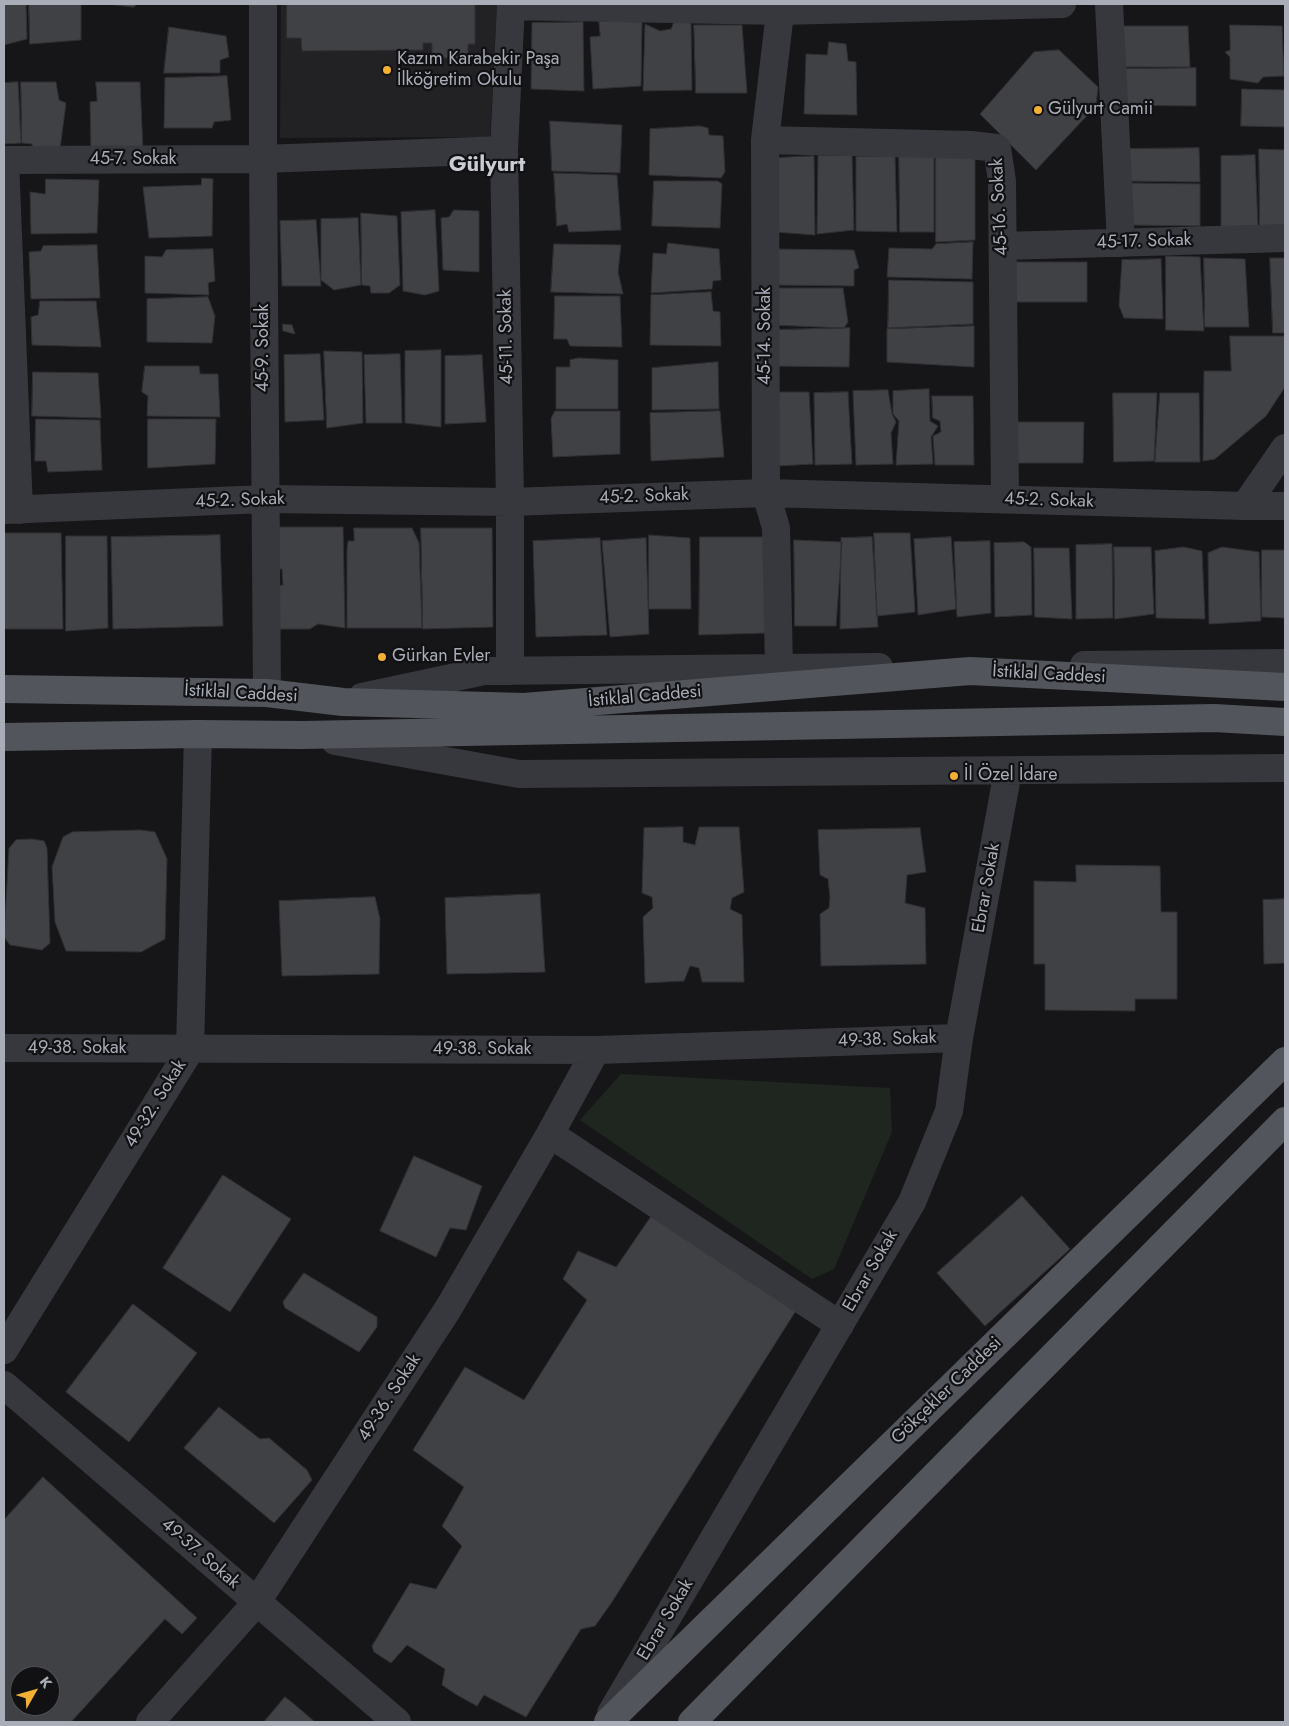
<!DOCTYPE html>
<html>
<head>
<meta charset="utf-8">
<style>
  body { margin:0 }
  #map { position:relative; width:1289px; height:1726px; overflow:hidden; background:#161618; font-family:Jost,sans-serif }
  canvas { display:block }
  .frame { position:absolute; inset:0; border:5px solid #a8adb8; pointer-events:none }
  .north { position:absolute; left:10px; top:1666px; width:50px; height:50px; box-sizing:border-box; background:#111113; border:1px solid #4d4f55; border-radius:50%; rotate:52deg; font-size:14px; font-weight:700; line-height:20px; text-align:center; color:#a8adb8 }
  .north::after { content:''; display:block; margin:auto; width:18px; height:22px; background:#f2b134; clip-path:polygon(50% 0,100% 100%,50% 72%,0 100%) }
</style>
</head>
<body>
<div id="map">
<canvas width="1289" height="1726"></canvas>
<div class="frame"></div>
<div class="north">K</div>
</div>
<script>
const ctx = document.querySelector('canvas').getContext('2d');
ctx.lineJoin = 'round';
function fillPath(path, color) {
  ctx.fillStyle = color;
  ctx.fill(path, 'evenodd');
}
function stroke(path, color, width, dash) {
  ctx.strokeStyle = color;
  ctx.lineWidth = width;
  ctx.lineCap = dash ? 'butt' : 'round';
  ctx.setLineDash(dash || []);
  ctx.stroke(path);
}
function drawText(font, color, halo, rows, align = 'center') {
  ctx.font = font + ' Jost,sans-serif';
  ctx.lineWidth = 4.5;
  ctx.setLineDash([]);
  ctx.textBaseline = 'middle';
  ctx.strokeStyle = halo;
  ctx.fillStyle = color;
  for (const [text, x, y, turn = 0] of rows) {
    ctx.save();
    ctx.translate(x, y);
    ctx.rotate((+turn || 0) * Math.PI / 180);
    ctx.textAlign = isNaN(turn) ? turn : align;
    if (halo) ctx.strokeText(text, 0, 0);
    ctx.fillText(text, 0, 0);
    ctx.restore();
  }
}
fillPath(new Path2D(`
  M 281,4 L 497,4 L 490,137 L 280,138 Z`), '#222225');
fillPath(new Path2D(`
  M 621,1074 L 890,1088 L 892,1132 L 834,1269 L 812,1279 L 580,1120 Z`), '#1e261f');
const building = new Path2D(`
  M 4,4 L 26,4 L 27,39 L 4,45 Z
  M 29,4 L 81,4 L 81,40 L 30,44 Z
  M 109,4 L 137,4 L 134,7 Z
  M 287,4 L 475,4 L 475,44 L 468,44 L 468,58 L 432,58 L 432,43 L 423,43 L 423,50 L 302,51 L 301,38 L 287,38 Z
  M 599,21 L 642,22 L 641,86 L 593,89 L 590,37 L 600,36 Z
  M 583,22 L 584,91 L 531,89 L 532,23 Z
  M 674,22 L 691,23 L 692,90 L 643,91 L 645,24 L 660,31 L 671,29 Z
  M 694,25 L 742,25 L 747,93 L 696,93 Z
  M 1230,25 L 1282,26 L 1284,76 L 1263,77 L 1258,83 L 1230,79 L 1230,57 L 1225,52 L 1230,50 Z
  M 1123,26 L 1188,26 L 1190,67 L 1121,67 Z
  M 169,27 L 226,36 L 229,57 L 220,60 L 220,73 L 164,73 Z
  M 829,42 L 846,44 L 848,61 L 856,62 L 857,115 L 804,114 L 806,54 L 827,55 Z
  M 1059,50 L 1098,87 L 1096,106 L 1036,170 L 980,114 L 1034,52 Z
  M 1196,68 L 1196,106 L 1121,105 L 1120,69 Z
  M 227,76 L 231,120 L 214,122 L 212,128 L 164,128 L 165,78 Z
  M 18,82 L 21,143 L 4,144 L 4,83 Z
  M 21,82 L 56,82 L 59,100 L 66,103 L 60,149 L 33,152 L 32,144 L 22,143 Z
  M 96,82 L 140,82 L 143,150 L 91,150 L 90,102 L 97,101 Z
  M 1242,89 L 1285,90 L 1285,127 L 1241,126 Z
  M 550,121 L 622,125 L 620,173 L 552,171 Z
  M 700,126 L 708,128 L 709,135 L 723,136 L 725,172 L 721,178 L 649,175 L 650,129 Z
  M 1199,148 L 1200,182 L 1127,181 L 1126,149 Z
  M 1259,149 L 1285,150 L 1285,227 L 1260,227 Z
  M 852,155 L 854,230 L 817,234 L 818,156 Z
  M 1255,155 L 1258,227 L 1221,228 L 1221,156 Z
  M 814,156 L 815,235 L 775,232 L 774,158 Z
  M 895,156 L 897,232 L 856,231 L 856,157 Z
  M 899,156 L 934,156 L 934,232 L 900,232 Z
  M 936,156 L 975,156 L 975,240 L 936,242 Z
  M 554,173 L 617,175 L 621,230 L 569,232 L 567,224 L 557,226 Z
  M 202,178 L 213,179 L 212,236 L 149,238 L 143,187 L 201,185 Z
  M 46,179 L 99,180 L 97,233 L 31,234 L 30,192 L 45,194 Z
  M 654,181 L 718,181 L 722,184 L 720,228 L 652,226 Z
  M 1129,183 L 1200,184 L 1200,226 L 1129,225 Z
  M 435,210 L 439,291 L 425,295 L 403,291 L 401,212 Z
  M 454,210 L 479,211 L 479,272 L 443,270 L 441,218 L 449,217 Z
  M 361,213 L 397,216 L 400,285 L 389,293 L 371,293 L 370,286 L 362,285 Z
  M 358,218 L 361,285 L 334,290 L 321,280 L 321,219 Z
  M 316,220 L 321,286 L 282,286 L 280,221 Z
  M 973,242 L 972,279 L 887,277 L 889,248 L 932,249 L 936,244 Z
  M 668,243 L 719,249 L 721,280 L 713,281 L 712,289 L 651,293 L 653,253 L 666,254 Z
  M 554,244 L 621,245 L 618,272 L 623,294 L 551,292 Z
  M 97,245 L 100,298 L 31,299 L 29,252 L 41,251 L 43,246 Z
  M 213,249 L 215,281 L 208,283 L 209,295 L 145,293 L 145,256 L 162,257 L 166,250 Z
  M 775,249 L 854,250 L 859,268 L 854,270 L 854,286 L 774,285 Z
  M 1166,256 L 1200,257 L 1204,331 L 1166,330 Z
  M 1204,258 L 1245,259 L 1249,327 L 1205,327 Z
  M 1270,258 L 1285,258 L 1285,333 L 1273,333 Z
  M 1161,259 L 1163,319 L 1124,318 L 1119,306 L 1122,260 Z
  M 1016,262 L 1087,262 L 1087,302 L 1015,302 Z
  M 889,280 L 973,282 L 973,324 L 888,328 Z
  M 775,288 L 843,288 L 848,322 L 844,328 L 772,325 Z
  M 711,292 L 713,311 L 720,312 L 721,346 L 650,345 L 651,295 Z
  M 555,296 L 620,296 L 622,347 L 570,346 L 567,339 L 554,339 Z
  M 208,297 L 215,316 L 212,343 L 147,342 L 147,299 Z
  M 40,301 L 96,301 L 101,347 L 32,345 L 31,317 L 38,315 Z
  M 283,324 L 292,325 L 295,334 L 283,331 Z
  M 974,326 L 974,367 L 887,362 L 887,329 Z
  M 850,328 L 849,367 L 772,366 L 773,330 Z
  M 1230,336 L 1285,336 L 1285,387 L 1266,416 L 1215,459 L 1203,461 L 1204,371 L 1231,371 Z
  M 441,350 L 441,427 L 405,423 L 405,351 Z
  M 324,351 L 362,352 L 363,423 L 327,428 Z
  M 320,354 L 324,420 L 285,422 L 284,355 Z
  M 400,354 L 402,423 L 366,423 L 364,355 Z
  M 482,355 L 486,422 L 445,424 L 445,356 Z
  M 579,358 L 618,360 L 618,409 L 556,409 L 556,367 L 570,367 L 570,360 Z
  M 718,362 L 719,409 L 652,410 L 652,368 Z
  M 145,366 L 199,366 L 200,374 L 218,374 L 220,417 L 147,416 L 148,396 L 142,392 Z
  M 33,372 L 98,373 L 101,418 L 32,416 Z
  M 929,389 L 930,421 L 938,426 L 931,437 L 933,464 L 896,465 L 899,421 L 893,414 L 893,391 Z
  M 888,390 L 892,414 L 896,422 L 891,433 L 893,464 L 856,465 L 853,391 Z
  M 772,392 L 809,392 L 813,464 L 778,466 Z
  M 848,392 L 852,464 L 815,465 L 814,393 Z
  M 1113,393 L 1157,393 L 1154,461 L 1114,462 Z
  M 1160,393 L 1199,393 L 1200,462 L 1155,462 Z
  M 932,396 L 973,396 L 974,465 L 935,465 L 933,436 L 941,432 L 940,421 L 933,418 Z
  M 555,411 L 620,411 L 620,454 L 553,457 L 551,419 Z
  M 720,411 L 724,457 L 651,461 L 650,413 Z
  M 36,419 L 100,420 L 102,470 L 48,472 L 46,461 L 35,461 Z
  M 148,419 L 216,419 L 215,464 L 148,468 Z
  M 1017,422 L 1084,422 L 1083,463 L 1017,463 Z
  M 278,527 L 343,527 L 345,628 L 318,624 L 310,629 L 278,629 L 275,586 L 283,585 L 282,569 L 275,569 Z
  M 354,528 L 412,528 L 419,543 L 422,628 L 347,628 L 347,551 L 348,541 L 354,541 Z
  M 421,528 L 492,528 L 493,627 L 423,629 Z
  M 4,533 L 61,533 L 63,629 L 4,629 Z
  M 874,533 L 910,533 L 915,612 L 877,616 Z
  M 220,535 L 223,626 L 113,629 L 111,537 Z
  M 649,535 L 690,538 L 691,609 L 649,609 Z
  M 66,536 L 107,536 L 108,628 L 66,631 Z
  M 700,537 L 766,537 L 767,633 L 699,635 Z
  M 872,537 L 878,627 L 840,629 L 841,538 Z
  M 951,537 L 956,609 L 918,615 L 914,539 Z
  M 600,538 L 607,635 L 536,637 L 533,541 Z
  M 646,538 L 649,634 L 610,637 L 602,541 Z
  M 794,540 L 842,542 L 836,626 L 795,626 Z
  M 990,541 L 991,613 L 957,617 L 954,542 Z
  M 1024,542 L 1031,547 L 1032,615 L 995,617 L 994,543 Z
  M 1112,544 L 1113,618 L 1076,619 L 1076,545 Z
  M 1114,547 L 1151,547 L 1154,614 L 1115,619 Z
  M 1184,547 L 1202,551 L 1205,619 L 1156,618 L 1155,551 Z
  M 1222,547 L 1259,552 L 1261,621 L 1209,624 L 1208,553 Z
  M 1034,548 L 1069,548 L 1072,619 L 1035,617 Z
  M 1262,550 L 1285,550 L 1285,618 L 1262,617 Z
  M 683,827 L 683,842 L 695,845 L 699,827 L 739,827 L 744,892 L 732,898 L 730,909 L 742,915 L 744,982 L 702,982 L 699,968 L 690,966 L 684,981 L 645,983 L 643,917 L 653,908 L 652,897 L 642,893 L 644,828 Z
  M 920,828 L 926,872 L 907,875 L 905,903 L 925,908 L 926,964 L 821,966 L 820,914 L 829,908 L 830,897 L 828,879 L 820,875 L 818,830 Z
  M 141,830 L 155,832 L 167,859 L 165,939 L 141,952 L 66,951 L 55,922 L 52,867 L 63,837 L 72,832 Z
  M 32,839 L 44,841 L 47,848 L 50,943 L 42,950 L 10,945 L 4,937 L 9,848 L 16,840 Z
  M 1076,865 L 1160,866 L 1161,912 L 1177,912 L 1177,999 L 1135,999 L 1135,1011 L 1045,1010 L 1045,964 L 1034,964 L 1034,881 L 1076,882 Z
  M 540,894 L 545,972 L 447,974 L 445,898 Z
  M 375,897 L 380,919 L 379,974 L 282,976 L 279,901 Z
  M 1285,899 L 1285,963 L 1264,964 L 1263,900 Z
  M 414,1156 L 482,1186 L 466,1230 L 450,1228 L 436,1257 L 380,1231 Z
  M 223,1175 L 291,1219 L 230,1312 L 163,1268 Z
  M 1022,1196 L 1070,1249 L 985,1326 L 937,1273 Z
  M 657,1208 L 802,1301 L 612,1602 L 595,1626 L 581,1629 L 526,1717 L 484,1695 L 477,1706 L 457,1695 L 442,1685 L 445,1669 L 407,1645 L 391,1663 L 374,1652 L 372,1646 L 410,1583 L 436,1589 L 462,1546 L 442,1526 L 464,1487 L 413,1450 L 465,1367 L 524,1400 L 587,1300 L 563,1279 L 578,1251 L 616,1267 Z
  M 304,1273 L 377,1317 L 377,1327 L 359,1352 L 285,1308 L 283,1302 Z
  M 133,1304 L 197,1353 L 129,1442 L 66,1392 Z
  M 219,1407 L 260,1439 L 269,1438 L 307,1470 L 312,1480 L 274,1523 L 184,1448 Z
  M 43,1477 L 197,1618 L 182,1634 L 165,1619 L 71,1722 L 4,1722 L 4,1520 ZM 20,1676 L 50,1676 L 50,1706 L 20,1706 Z
  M 285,1697 L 294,1704 L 315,1722 L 264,1722 Z`);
fillPath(building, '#404145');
stroke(building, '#303034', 1);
stroke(new Path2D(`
  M 263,4 L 263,159 L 267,693
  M 1109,4 L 1121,243
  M 511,6 L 780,11 L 1062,4
  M 765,140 L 971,145 L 997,148 L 1002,181 L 1005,499
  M 4,160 L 263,159 L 504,150
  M 5,160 L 19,510
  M 1003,246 L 1285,238
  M 1245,506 L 1285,448
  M 4,510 L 265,499 L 510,502 L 766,493 L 1245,506 L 1285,506
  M 1084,665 L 1285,663
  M 779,668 L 776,528 L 766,493 L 765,140 L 781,4
  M 510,671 L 510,502 L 504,150 L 511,4
  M 362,697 L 484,671 L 879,667
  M 335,741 L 519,774 L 1285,768
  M 4,1048 L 596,1050 L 959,1038
  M 550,1134 L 840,1325
  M 4,1350 L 190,1050 L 198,734
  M 4,1385 L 397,1722
  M 611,1713 L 912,1202 L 949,1111 L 959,1038 L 1008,771
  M 150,1722 L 256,1603 L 448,1309 L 550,1134 L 596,1050`), '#37383d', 28);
stroke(new Path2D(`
  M 4,689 L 267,693 L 343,702 L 524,707 L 970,671 L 1285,687
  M 4,737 L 198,734 L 302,735 L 1214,718 L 1285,722
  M 608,1722 L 1285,1061
  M 692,1722 L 1285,1121`), '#53555c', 28);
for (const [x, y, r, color] of [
  [387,70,5,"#f2b134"],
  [1038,110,5,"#f2b134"],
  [382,657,5,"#f2b134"],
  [954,776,5,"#f2b134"]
]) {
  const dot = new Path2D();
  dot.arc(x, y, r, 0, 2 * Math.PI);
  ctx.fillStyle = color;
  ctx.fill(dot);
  stroke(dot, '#111113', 2);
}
drawText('18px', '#a8adb8', '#111113', [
  ["Kazım Karabekir Paşa",397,60],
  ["İlköğretim Okulu",397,81],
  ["Gülyurt Camii",1048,110],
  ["Gürkan Evler",392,657],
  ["İl Özel İdare",964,776]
], 'left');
drawText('18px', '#a8adb8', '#111113', [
  ["45-7. Sokak",133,160],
  ["45-16. Sokak",1000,207,-93],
  ["45-17. Sokak",1144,242,-2],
  ["45-14. Sokak",766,336,-90],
  ["45-11. Sokak",507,337,-91],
  ["45-9. Sokak",264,348,-90],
  ["45-2. Sokak",644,497,-2],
  ["45-2. Sokak",240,501,-2],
  ["45-2. Sokak",1049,501,2],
  ["İstiklal Caddesi",1049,675,3],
  ["İstiklal Caddesi",241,694,3],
  ["İstiklal Caddesi",645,697,-5],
  ["Ebrar Sokak",987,888,-80],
  ["49-38. Sokak",887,1040,-2],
  ["49-38. Sokak",77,1049],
  ["49-38. Sokak",482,1050],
  ["49-32. Sokak",156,1104,-58],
  ["Ebrar Sokak",871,1271,-60],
  ["Gökçekler Caddesi",947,1391,-44],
  ["49-36. Sokak",390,1398,-57],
  ["49-37. Sokak",200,1554,41],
  ["Ebrar Sokak",666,1620,-59]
]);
drawText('bold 22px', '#c9ccd4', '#111113', [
  ["Gülyurt",487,166]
]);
</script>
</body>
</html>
